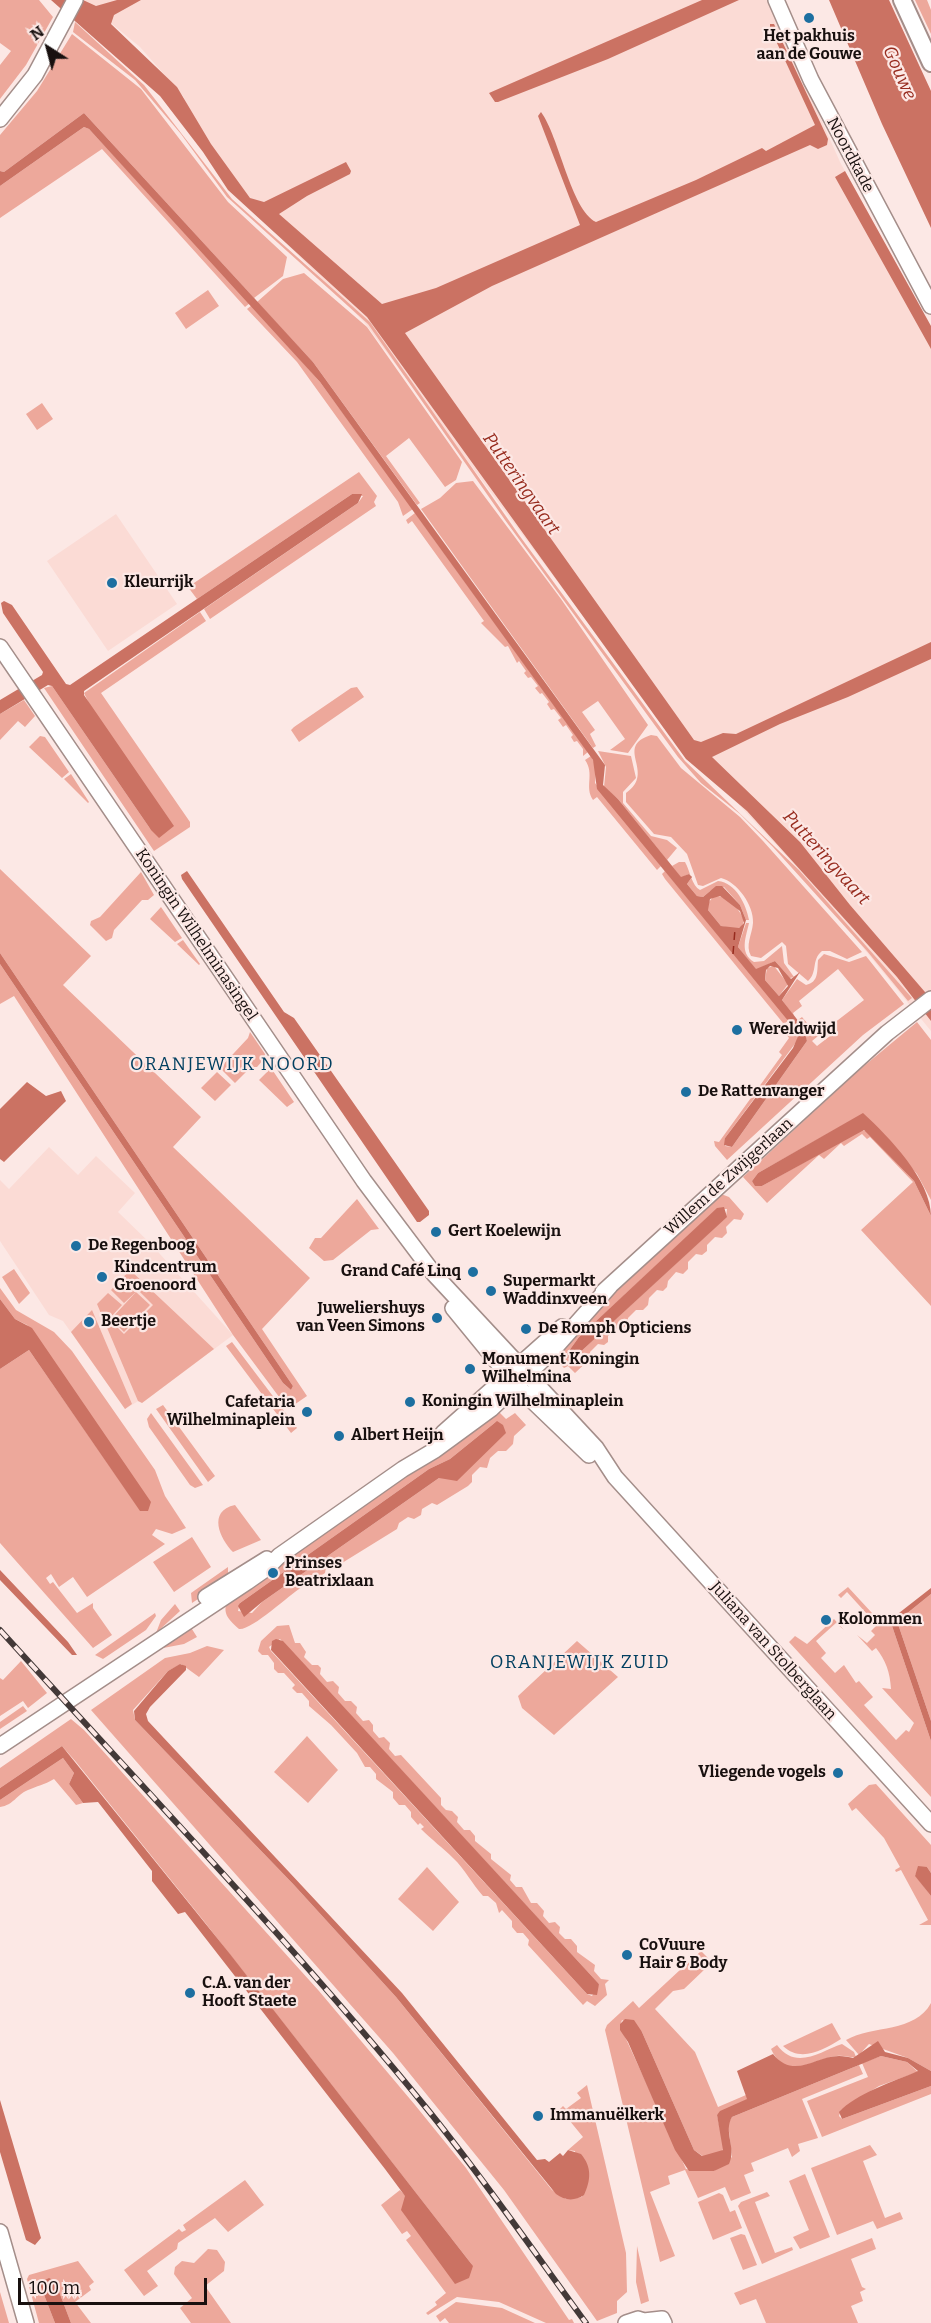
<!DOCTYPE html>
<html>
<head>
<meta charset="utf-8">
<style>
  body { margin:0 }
  #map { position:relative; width:931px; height:2323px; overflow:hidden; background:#fce8e5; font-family:Bitter,serif }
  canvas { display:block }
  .north { position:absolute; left:18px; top:18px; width:60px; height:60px; -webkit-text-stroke:4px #fce8e5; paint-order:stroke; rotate:324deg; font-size:16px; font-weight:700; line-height:24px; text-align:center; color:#18100f }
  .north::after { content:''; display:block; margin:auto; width:21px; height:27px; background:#18100f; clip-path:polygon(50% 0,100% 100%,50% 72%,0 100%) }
  .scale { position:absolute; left:18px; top:2278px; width:189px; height:27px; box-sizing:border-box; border:3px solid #18100f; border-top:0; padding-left:8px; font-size:18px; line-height:21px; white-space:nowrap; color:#18100f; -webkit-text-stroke:4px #fce8e5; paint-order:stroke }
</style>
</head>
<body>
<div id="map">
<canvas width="931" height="2323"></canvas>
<div class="north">N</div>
<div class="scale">100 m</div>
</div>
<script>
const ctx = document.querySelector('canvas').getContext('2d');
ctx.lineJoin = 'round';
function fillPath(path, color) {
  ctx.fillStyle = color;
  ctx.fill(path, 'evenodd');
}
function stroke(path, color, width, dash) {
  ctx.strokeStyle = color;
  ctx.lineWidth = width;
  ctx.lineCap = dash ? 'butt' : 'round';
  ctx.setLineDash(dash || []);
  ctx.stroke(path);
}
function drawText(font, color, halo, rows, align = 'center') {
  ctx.font = font + ' Bitter,serif';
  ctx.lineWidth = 4.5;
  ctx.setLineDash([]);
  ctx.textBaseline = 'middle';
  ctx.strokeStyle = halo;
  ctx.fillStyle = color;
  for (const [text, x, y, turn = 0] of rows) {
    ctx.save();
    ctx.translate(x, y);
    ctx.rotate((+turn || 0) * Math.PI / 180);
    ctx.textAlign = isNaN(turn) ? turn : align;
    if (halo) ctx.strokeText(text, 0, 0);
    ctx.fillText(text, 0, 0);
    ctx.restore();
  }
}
fillPath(new Path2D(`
  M 83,0 L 768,0 L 840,162 L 931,327 L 931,1031 L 802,873 L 659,718 L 364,322 L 222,178 L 183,96 L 140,47 Z
  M 116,514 L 177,604 L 108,651 L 47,561 Z
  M 49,1147 L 78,1175 L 96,1156 L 135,1193 L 118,1212 L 150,1243 L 233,1335 L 142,1403 L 140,1400 L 125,1409 L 63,1321 L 49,1315 L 0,1241 L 0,1180 L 9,1189 Z`), '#fbdbd5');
fillPath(new Path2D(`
  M 0,0 L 39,0 L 53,17 L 26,65 L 0,99 L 0,65 L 11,51 L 0,43 Z
  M 915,0 L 927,0 L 931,10 L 931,34 Z
  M 75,22 L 144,85 L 232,199 L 370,322 L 519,535 L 685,761 L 799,870 L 912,998 L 908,1001 L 867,951 L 773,847 L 740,814 L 701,783 L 678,757 L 505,520 L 368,324 L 227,197 L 181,134 L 135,80 L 73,32 Z
  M 72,34 L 141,89 L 228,202 L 287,257 L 283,276 L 254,298 L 84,113 L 4,172 L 0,171 L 0,135 L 37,91 Z
  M 84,127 L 89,129 L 250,303 L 245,307 L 102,149 L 0,218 L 0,186 Z
  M 304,273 L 367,327 L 462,462 L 456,480 L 445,487 L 409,438 L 386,456 L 420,503 L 417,505 L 313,362 L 257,302 L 283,279 Z
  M 208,290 L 219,306 L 186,329 L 175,313 Z
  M 252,305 L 320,382 L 413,509 L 403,516 L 398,502 L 297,362 L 247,309 Z
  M 42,403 L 53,419 L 37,430 L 26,414 Z
  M 359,472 L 377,496 L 374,502 L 376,506 L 210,619 L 204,609 L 358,503 L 363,496 L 352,494 L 197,599 L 188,587 Z
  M 473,481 L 561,599 L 648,725 L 628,753 L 610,750 L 625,739 L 598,701 L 582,712 L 595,730 L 590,734 L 596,746 L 593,748 L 421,509 L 440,498 L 456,483 Z
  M 415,513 L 588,752 L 583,756 L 583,749 L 577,741 L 574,742 L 571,737 L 573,735 L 566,725 L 563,727 L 558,720 L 561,718 L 554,709 L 551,710 L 547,704 L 549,702 L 542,693 L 540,694 L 535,688 L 538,686 L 531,677 L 528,678 L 524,673 L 526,671 L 519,661 L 517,663 L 508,646 L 505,647 L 481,623 L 484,621 L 412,521 L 408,524 L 406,520 Z
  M 200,612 L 206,621 L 101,693 L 190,822 L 190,827 L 154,851 L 44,688 L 52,686 L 151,830 L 84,693 Z
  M 357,687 L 364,697 L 299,742 L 291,730 L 294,727 L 351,688 Z
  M 24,700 L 35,716 L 25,727 L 18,721 L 0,740 L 0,714 Z
  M 651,735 L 657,736 L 681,768 L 740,817 L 763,841 L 862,952 L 847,959 L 830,951 L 822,951 C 811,960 818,972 808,981 L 788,964 L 786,946 L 782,942 L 761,958 L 751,956 C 745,945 752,935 753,923 C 754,905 737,882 721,878 L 703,886 L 698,885 L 687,854 L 671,837 L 654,834 L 626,802 L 626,793 C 657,772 613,747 651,735 Z
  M 40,736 L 45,737 L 69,772 L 62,778 L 29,747 Z
  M 598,751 L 631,756 L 636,778 L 623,792 L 623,803 L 651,836 L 667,840 L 677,848 L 667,860 L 618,799 L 604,787 L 606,767 Z
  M 591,756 L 596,766 L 595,783 L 661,866 L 657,870 L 597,797 L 593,800 C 584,787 595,774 585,760 Z
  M 71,774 L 89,802 L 88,803 L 64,779 Z
  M 679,862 L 685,862 C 690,871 692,886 700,890 L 718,881 C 736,883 746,904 749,920 L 746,920 L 740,905 L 724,887 L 710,891 L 703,897 L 697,896 L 687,884 L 692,877 L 689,874 L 681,878 L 672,866 Z
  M 0,869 L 91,956 L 63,985 L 201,1117 L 173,1147 L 310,1278 L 262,1329 L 307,1396 L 288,1409 L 233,1335 L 14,996 L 0,1004 L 0,964 L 283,1383 L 291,1390 L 293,1386 L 0,953 Z
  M 665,871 L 789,1020 L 780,1027 L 783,1023 L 665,879 L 662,874 Z
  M 141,872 L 154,895 L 148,900 L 142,900 L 114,930 L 112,938 L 106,941 L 90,925 L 91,921 L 100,917 Z
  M 714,896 C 728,895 739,908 744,920 L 742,927 L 735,929 L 721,926 L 708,910 L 708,903 Z
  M 161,907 L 182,938 L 175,942 L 150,919 Z
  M 746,923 L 749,923 C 746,937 739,953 754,962 L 764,961 L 782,946 L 784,963 L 794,977 L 790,978 L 775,961 L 756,970 L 738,947 Z
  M 183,940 L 200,964 L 199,965 L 177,944 Z
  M 824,954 L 849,962 L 866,956 L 904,1004 L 863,1035 L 727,1160 L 715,1146 L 714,1141 L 719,1142 L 782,1055 L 779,1052 L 789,1038 L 784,1031 L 792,1025 L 799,1034 L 797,1041 L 725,1138 L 725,1146 L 732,1147 L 807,1041 L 798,1020 L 802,1017 L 818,1036 L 812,1041 L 817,1046 L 830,1036 L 825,1030 L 864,1000 L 838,969 L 799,1001 L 802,1006 L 793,1013 L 794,1016 L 782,1000 L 797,979 L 806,985 C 819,982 817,971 818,960 Z
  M 774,966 L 788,984 L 779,996 L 765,980 L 767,968 Z
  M 917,1022 L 931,1040 L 931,1200 L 917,1174 L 863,1114 L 758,1173 L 752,1181 L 762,1186 L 862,1130 L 866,1131 L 914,1181 L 931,1216 L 931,1306 L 861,1230 L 913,1182 L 870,1137 L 867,1139 L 862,1134 L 844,1146 L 841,1143 L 824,1159 L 819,1155 L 767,1203 L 743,1177 L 858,1071 Z
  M 250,1032 L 265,1054 L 264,1059 L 257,1067 L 251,1067 L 235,1083 L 220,1068 L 248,1038 Z
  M 271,1068 L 294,1102 L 287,1107 L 259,1080 Z
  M 217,1072 L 231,1085 L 215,1101 L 201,1088 Z
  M 721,1194 L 729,1197 L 744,1214 L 741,1220 L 734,1219 L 726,1227 L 727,1233 L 722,1238 L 715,1237 L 707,1245 L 707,1251 L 702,1255 L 696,1254 L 688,1262 L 688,1269 L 683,1274 L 676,1272 L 668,1281 L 667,1287 L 663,1291 L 657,1290 L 649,1298 L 648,1305 L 643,1310 L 636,1310 L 628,1318 L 628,1324 L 623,1328 L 617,1328 L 608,1336 L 608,1342 L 604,1345 L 598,1344 L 590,1352 L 591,1358 L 575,1373 L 568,1366 L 564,1368 L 554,1357 L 604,1303 L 702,1212 L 700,1209 ZM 717,1209 L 727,1209 L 726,1217 L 575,1357 L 563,1359 L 579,1337 Z
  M 357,1199 L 379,1229 L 371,1230 L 333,1260 L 324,1261 L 309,1248 L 315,1238 L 321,1238 Z
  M 14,1269 L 30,1293 L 19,1304 L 2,1277 Z
  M 130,1270 L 214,1349 L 142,1403 L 138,1401 L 97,1304 L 108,1293 L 122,1305 L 109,1319 L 124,1334 L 153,1305 L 138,1290 L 124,1303 L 111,1290 Z
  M 0,1288 L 16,1310 L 54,1332 L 72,1351 L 155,1470 L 165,1496 L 186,1528 L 172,1534 L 156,1529 L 152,1535 L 165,1544 L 87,1597 L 73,1577 L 59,1587 L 51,1574 L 46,1578 L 50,1584 L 53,1582 L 77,1613 L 93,1603 L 93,1608 L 112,1635 L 93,1648 L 0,1543 L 0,1369 L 29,1350 L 140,1510 L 61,1372 L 27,1325 L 15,1319 L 0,1299 Z
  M 136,1292 L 150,1305 L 124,1332 L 111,1319 Z
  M 92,1310 L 132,1404 L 125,1409 L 71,1332 Z
  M 232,1342 L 297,1428 L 291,1433 L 226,1346 Z
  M 163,1405 L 215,1476 L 208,1482 L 156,1409 Z
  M 498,1411 L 506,1419 L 515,1413 L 526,1425 L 514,1436 L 513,1444 L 506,1451 L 498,1451 L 490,1458 L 487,1468 L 480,1467 L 472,1475 L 472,1482 L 468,1486 L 437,1505 L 432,1503 L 422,1509 L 421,1515 L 414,1519 L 408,1517 L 399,1523 L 397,1529 L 342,1563 L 335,1561 L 326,1567 L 325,1573 L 319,1577 L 312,1575 L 304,1580 L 302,1587 C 289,1595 251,1631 239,1629 C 230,1621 222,1614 227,1602 L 269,1574 L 271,1576 L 277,1572 L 274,1568 ZM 497,1421 L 439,1478 L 262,1602 L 252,1613 L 238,1611 L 240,1603 L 429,1469 L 450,1459 Z
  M 151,1413 L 203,1485 L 195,1488 L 190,1485 L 149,1427 L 147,1419 Z
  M 235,1505 L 261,1540 L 233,1552 C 220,1539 207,1511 235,1505 Z
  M 192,1537 L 211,1567 L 174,1592 L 153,1562 Z
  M 228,1567 L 228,1579 L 192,1603 L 191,1593 Z
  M 848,1587 L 884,1626 L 888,1626 L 890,1620 L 931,1741 L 931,1797 L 789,1642 L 795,1636 L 807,1644 L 834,1619 L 844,1630 L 836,1623 L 816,1641 L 826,1653 L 821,1658 L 835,1673 L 844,1665 L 856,1683 L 859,1681 L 873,1697 L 864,1705 L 896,1740 L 906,1730 L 909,1732 L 914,1723 L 882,1688 L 891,1689 C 890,1672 886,1661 876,1648 L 872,1651 L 857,1635 L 867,1643 L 875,1635 L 871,1631 L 877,1625 L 847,1592 L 841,1598 L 838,1595 Z
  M 931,1594 L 931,1721 L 898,1624 L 900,1619 Z
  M 175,1604 L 180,1611 L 156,1633 L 161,1620 Z
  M 155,1613 L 156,1616 L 146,1630 L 103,1659 L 95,1655 Z
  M 289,1625 L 295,1643 L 300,1643 L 306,1652 L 304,1657 L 312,1665 L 318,1665 L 321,1668 L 320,1674 L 327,1682 L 333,1681 L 339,1687 L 338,1693 L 345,1701 L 351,1701 L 357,1707 L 356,1713 L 363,1721 L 369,1720 L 373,1725 L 373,1731 L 379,1738 L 384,1737 L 390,1743 L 389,1749 L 395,1756 L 401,1755 L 441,1798 L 441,1805 L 446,1810 L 452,1811 L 458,1817 L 457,1822 L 464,1830 L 470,1830 L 475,1836 L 475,1841 L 491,1854 L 491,1859 L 511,1875 L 510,1880 L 516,1887 L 522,1887 L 531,1903 L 537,1903 L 544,1911 L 543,1916 L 549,1923 L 555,1922 L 560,1927 L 559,1933 L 565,1939 L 571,1939 L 577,1946 L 577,1952 L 595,1965 L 594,1971 L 601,1979 L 609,1980 L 605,1984 L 607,1995 L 595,2006 L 587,2001 L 583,2005 L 528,1945 L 529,1940 L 523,1933 L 517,1933 L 512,1927 L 512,1921 L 502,1910 L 499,1913 L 496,1903 L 488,1896 L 483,1896 C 472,1884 465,1869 453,1858 C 443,1848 432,1840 421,1829 L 424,1827 L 420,1823 L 418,1825 L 411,1817 L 411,1812 L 405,1805 L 399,1805 L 393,1798 L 393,1792 L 376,1779 L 376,1774 L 370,1767 L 365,1767 L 357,1753 L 331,1725 L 309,1706 L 309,1701 L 302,1693 L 297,1693 L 292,1688 L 295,1685 L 284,1673 L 278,1673 L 274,1669 L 274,1663 L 268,1655 L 262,1655 L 258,1651 L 261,1641 L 277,1626 ZM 280,1639 L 599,1984 L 592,1996 L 587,1994 L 271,1651 L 269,1647 Z
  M 190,1626 L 197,1637 L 184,1644 L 158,1649 Z
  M 577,1641 L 618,1677 L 554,1735 L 522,1708 L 518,1696 Z
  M 207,1646 L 224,1650 L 199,1677 L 181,1664 L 168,1671 L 133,1710 L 135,1720 L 294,1885 L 396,1997 L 552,2190 L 566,2199 L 582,2197 L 575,2151 L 568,2150 L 583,2137 L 560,2109 L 563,2106 L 566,2109 L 581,2098 L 577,2093 L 587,2085 L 626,2253 L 627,2292 L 617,2301 L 617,2313 L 597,2321 L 504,2190 L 393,2053 L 91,1710 L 165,1658 L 190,1653 Z
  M 21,1661 L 47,1693 L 28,1708 L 23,1701 L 0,1716 L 0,1678 L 3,1680 Z
  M 23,1706 L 27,1711 L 0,1729 L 0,1722 Z
  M 71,1719 L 84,1730 L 319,1991 L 415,2105 L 466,2168 L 569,2320 L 572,2319 L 574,2323 L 546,2323 L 499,2302 L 457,2297 L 428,2315 L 426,2313 L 437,2305 L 435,2302 L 446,2293 L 406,2240 L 411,2236 L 407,2231 L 402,2234 L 381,2205 L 400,2190 L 473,2266 L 203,1920 L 76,1762 L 62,1746 L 0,1788 L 0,1768 Z
  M 307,1736 L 338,1770 L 308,1803 L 274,1772 Z
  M 63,1758 L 74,1773 L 69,1784 L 83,1803 L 76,1805 L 54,1779 C 44,1785 37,1786 28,1790 C 16,1795 14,1805 0,1807 L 0,1800 Z
  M 876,1784 L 931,1845 L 931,1873 L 927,1867 L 915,1875 L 931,1896 L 931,1925 L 919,1925 L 928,1920 L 901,1870 L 896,1872 L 895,1870 L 900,1867 L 884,1838 L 856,1808 L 852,1811 L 848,1804 L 869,1785 Z
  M 427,1867 L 459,1902 L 433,1931 L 398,1899 Z
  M 701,1951 L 709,1959 L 705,1969 L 684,1989 L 673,1991 L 655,2009 L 695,2052 L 718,2107 L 746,2095 L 748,2099 L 717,2115 L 724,2148 L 721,2152 L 704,2157 L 694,2150 L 642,2032 L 622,2020 L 620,2026 L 686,2169 L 714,2171 L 732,2157 L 728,2123 L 732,2117 L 859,2065 L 863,2074 L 802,2099 L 818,2138 L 798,2144 L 800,2151 L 792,2157 L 788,2148 L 751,2163 L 754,2171 L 744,2175 L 751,2193 L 731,2201 L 725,2187 L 698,2198 L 685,2170 L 668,2176 L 670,2184 L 650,2192 L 675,2256 L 660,2262 L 605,2030 L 607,2025 L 633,2001 L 639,2008 L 681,1969 L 685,1970 L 683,1968 Z
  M 931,2003 L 931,2071 L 908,2058 L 869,2044 L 859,2055 L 846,2040 C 873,2025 915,2033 931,2003 Z
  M 832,2023 L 841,2039 C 823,2050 801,2063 783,2046 Z
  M 842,2044 L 854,2052 L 856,2057 C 850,2058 844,2055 837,2056 C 814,2058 787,2083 771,2049 L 777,2045 C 796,2071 821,2051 842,2044 Z
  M 881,2056 L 907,2062 L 918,2072 L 879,2086 L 841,2110 L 839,2116 L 842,2119 L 931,2086 L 931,2094 L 822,2137 L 807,2101 L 868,2077 L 862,2063 Z
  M 870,2145 L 877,2155 L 863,2161 L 885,2218 L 900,2212 L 903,2219 L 877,2229 L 873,2221 L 837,2235 L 811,2168 Z
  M 805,2174 L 830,2237 L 800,2249 L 793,2237 L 809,2230 L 789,2181 Z
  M 245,2180 L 264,2205 L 228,2232 L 215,2218 L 178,2243 L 177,2249 L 147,2271 L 158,2286 L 144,2296 L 124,2270 L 179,2229 L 182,2232 L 186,2230 L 183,2225 Z
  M 767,2192 L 770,2196 L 755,2202 L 775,2253 L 792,2247 L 793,2250 L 762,2264 L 738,2206 L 741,2202 Z
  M 719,2193 L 723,2195 L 730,2212 L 735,2210 L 742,2228 L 713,2240 L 698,2202 Z
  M 741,2234 L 745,2235 L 757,2265 L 743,2270 L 730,2238 Z
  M 872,2238 L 876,2249 L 851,2259 L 862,2287 L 866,2289 L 860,2292 L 863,2301 L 851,2306 L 858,2323 L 766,2323 L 756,2299 L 740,2305 L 734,2293 Z
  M 637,2246 L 649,2301 L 641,2304 L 636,2282 Z
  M 208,2249 L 217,2250 L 225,2262 L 224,2271 L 205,2286 L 231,2323 L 191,2323 L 180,2308 L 192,2298 L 174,2274 L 175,2267 L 182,2261 L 194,2263 Z
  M 78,2261 L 94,2282 L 89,2286 L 91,2290 L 75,2302 L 91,2323 L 71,2323 L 55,2281 L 41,2287 L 55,2323 L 39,2323 L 27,2279 L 29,2275 Z
  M 0,2292 L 9,2323 L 0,2323 Z
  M 456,2302 L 502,2308 L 535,2323 L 449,2323 L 445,2318 L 440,2322 L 436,2316 Z`), '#eda89b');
fillPath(new Path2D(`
  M 51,0 L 83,0 L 96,6 L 117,0 L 141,0 L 114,15 L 111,24 L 177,87 L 211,144 L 250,198 L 264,202 L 346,162 L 351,171 L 350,174 L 307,196 L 279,214 L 382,304 L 436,288 L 580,225 L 538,116 L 541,112 C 559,136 571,210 596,222 L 696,180 L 762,148 L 766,151 L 815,125 L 770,28 L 770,24 L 774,24 L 828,139 L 827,145 L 818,149 L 810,145 L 492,286 L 405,333 L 694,740 L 701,742 L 723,733 L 736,734 L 931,642 L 931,659 L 848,697 L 780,724 L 712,757 L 800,842 L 850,905 L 931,999 L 931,1021 L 897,977 L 747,811 L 686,759 L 367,317 L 228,190 L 203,152 L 160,96 Z
  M 702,0 L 739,0 L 608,59 L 498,102 L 495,102 L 489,93 Z
  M 829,0 L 889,0 L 931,91 L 931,228 L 882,124 Z
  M 84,113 L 313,362 L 605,765 L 603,785 L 618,799 L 681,877 L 689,874 L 692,877 L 687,884 L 697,896 L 703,897 L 716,886 L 722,886 L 740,905 L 746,920 L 738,947 L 756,969 L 775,961 L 791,979 L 800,972 L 782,1000 L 803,1027 L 807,1041 L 732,1147 L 724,1145 L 725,1138 L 793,1048 L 799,1034 L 597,789 L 593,760 L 320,382 L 89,129 L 84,127 L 0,186 L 0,171 L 4,172 ZM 720,896 L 740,911 L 744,923 L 739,928 L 721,926 L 708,910 L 710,899 ZM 770,966 L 778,968 L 788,986 L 779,996 L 765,980 L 766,970 Z
  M 845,171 L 931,326 L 931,349 L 835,177 Z
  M 352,494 L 362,494 L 358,503 L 84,691 L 84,695 L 174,826 L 159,838 L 151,830 L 52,686 L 48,685 L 0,714 L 0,700 L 42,675 L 43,672 L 3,613 L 1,603 L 4,601 L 12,605 L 66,684 L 70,685 Z
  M 187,871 L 284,1012 L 294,1018 L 429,1211 L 429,1215 L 420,1222 L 417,1222 L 182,879 L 181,875 Z
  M 0,953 L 293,1386 L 291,1390 L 283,1383 L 0,964 Z
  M 27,1082 L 46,1096 L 61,1091 L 66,1101 L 4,1162 L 0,1159 L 0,1109 Z
  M 863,1113 C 889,1137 931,1180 931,1216 L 914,1181 L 864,1130 L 762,1186 L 755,1186 L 752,1181 L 758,1173 Z
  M 724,1207 L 727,1217 L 575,1357 L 563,1359 L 579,1337 L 717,1208 Z
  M 0,1299 L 15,1319 L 32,1328 L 151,1502 L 148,1511 L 140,1511 L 29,1350 L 0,1369 Z
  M 497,1421 L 503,1425 L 506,1433 L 457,1481 L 439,1478 L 262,1602 L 244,1617 L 238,1606 L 240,1603 L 429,1469 L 450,1459 Z
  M 0,1570 L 68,1642 L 77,1655 L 72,1655 L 0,1580 Z
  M 931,1588 L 931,1594 L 900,1619 L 898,1624 L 931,1721 L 931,1741 L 890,1620 Z
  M 276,1639 L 283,1641 L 599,1984 L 597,1995 L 587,1994 L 271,1650 L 272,1641 Z
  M 180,1664 L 186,1666 L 186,1670 L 150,1707 L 146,1714 L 148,1721 L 402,1993 L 537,2160 L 545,2159 L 549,2162 L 560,2153 L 563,2156 L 568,2150 L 581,2154 C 592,2167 591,2180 584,2195 C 575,2201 565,2201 556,2194 L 396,1997 L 294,1885 L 135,1720 L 134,1711 L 168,1671 Z
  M 62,1746 L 230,1954 L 473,2266 L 469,2278 L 455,2284 L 401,2210 L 405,2196 L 385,2169 L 185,1912 L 178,1914 L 152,1881 L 152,1871 L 98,1802 L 83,1803 L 69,1784 L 74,1773 L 63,1758 L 0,1800 L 0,1788 Z
  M 918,1866 L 927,1867 L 931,1873 L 931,1896 L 915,1876 Z
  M 625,2019 L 634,2020 L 642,2032 L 694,2150 L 702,2156 L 723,2150 L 717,2115 L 720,2111 L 747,2099 L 737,2071 L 773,2054 C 794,2080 815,2056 839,2056 C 844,2056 849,2057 853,2058 L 878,2041 L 885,2052 L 908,2058 L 931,2071 L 931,2086 L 842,2119 L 839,2112 C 855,2094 895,2081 918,2071 L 907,2062 L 881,2056 L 732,2117 C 723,2132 737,2148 729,2164 L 714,2171 L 689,2171 L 675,2150 L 628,2042 L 620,2030 L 620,2024 Z
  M 0,2100 L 41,2238 L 35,2245 L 26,2240 L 0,2152 Z
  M 49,2278 L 55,2281 L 71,2323 L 55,2323 L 41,2287 L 41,2282 Z`), '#cb7263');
stroke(new Path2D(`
  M 733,954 L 735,929`), '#972b1e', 1.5, [8, 6]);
const secondary = new Path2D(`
  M 776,0 L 811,80 L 931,306
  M 0,119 L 35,75 L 75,0
  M 0,647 L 364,1181 L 434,1274 L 596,1448 L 615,1477 L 931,1824
  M 603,1292 L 887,1033 L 931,999
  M 453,1308 L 516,1385 L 589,1455
  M 443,1433 L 562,1327
  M 206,1597 L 267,1559
  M 0,1746 L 247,1582 L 267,1568 L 279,1556 L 403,1469 L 435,1450 L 491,1409 L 553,1350 L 610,1286
  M 0,2232 L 26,2323
  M 626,2323 L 638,2319 L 644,2321 L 662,2319 L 664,2323`);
const primary = new Path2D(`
  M 902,0 L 931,63`);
stroke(secondary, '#a48e8a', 18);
stroke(primary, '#a48e8a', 20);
stroke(secondary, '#fff', 15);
stroke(primary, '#fff', 16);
const rail = new Path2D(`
  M 0,1630 C 144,1789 293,1944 428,2110 C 484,2179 534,2252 586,2323`);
stroke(rail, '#433938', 6);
stroke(rail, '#fce8e5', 4, [11]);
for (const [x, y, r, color] of [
  [809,18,6,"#1d6fa0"],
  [112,583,6,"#1d6fa0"],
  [737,1030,6,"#1d6fa0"],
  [686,1092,6,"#1d6fa0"],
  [436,1232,6,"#1d6fa0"],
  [76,1246,6,"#1d6fa0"],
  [473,1272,6,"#1d6fa0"],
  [102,1277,6,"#1d6fa0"],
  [491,1291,6,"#1d6fa0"],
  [437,1318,6,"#1d6fa0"],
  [89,1322,6,"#1d6fa0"],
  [526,1329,6,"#1d6fa0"],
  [470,1369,6,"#1d6fa0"],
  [410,1402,6,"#1d6fa0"],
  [307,1412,6,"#1d6fa0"],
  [339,1436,6,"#1d6fa0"],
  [273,1573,6,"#1d6fa0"],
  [826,1620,6,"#1d6fa0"],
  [838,1773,6,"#1d6fa0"],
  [627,1955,6,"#1d6fa0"],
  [190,1993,6,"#1d6fa0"],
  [538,2116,6,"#1d6fa0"]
]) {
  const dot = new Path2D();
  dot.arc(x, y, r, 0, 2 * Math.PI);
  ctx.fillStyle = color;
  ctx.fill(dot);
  stroke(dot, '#fce8e5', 2);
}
drawText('bold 16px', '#18100f', '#fce8e5', [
  ["Het pakhuis",809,37,"center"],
  ["aan de Gouwe",809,55,"center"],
  ["Kleurrijk",124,583],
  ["Wereldwijd",749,1030],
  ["De Rattenvanger",698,1092],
  ["Gert Koelewijn",448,1232],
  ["De Regenboog",88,1246],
  ["Kindcentrum",114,1268],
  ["Groenoord",114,1286],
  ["Grand Café Linq",461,1272,"right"],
  ["Supermarkt",503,1282],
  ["Waddinxveen",503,1300],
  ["Juweliershuys",425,1309,"right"],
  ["van Veen Simons",425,1327,"right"],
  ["Beertje",101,1322],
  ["De Romph Opticiens",538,1329],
  ["Monument Koningin",482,1360],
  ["Wilhelmina",482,1378],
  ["Koningin Wilhelminaplein",422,1402],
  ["Cafetaria",295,1403,"right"],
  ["Wilhelminaplein",295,1421,"right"],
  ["Albert Heijn",351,1436],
  ["Prinses",285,1564],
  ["Beatrixlaan",285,1582],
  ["Kolommen",838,1620],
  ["Vliegende vogels",826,1773,"right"],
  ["CoVuure",639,1946],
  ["Hair & Body",639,1964],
  ["C.A. van der",202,1984],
  ["Hooft Staete",202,2002],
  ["Immanuëlkerk",550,2116]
], 'left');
drawText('16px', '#18100f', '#fce8e5', [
  ["Noordkade",850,155,62],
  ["Koningin Wilhelminasingel",196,935,56],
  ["Willem de Zwijgerlaan",729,1177,-42],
  ["Juliana van Stolberglaan",773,1651,48]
]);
drawText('italic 18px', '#972b1e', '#fce8e5', [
  ["Gouwe",899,73,66],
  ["Putteringvaart",521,484,55],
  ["Putteringvaart",826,858,48]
]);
ctx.letterSpacing = '1.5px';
drawText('18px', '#013f60', '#fce8e5', [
  ["ORANJEWIJK NOORD",232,1065],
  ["ORANJEWIJK ZUID",580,1663]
]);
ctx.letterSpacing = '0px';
</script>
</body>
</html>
